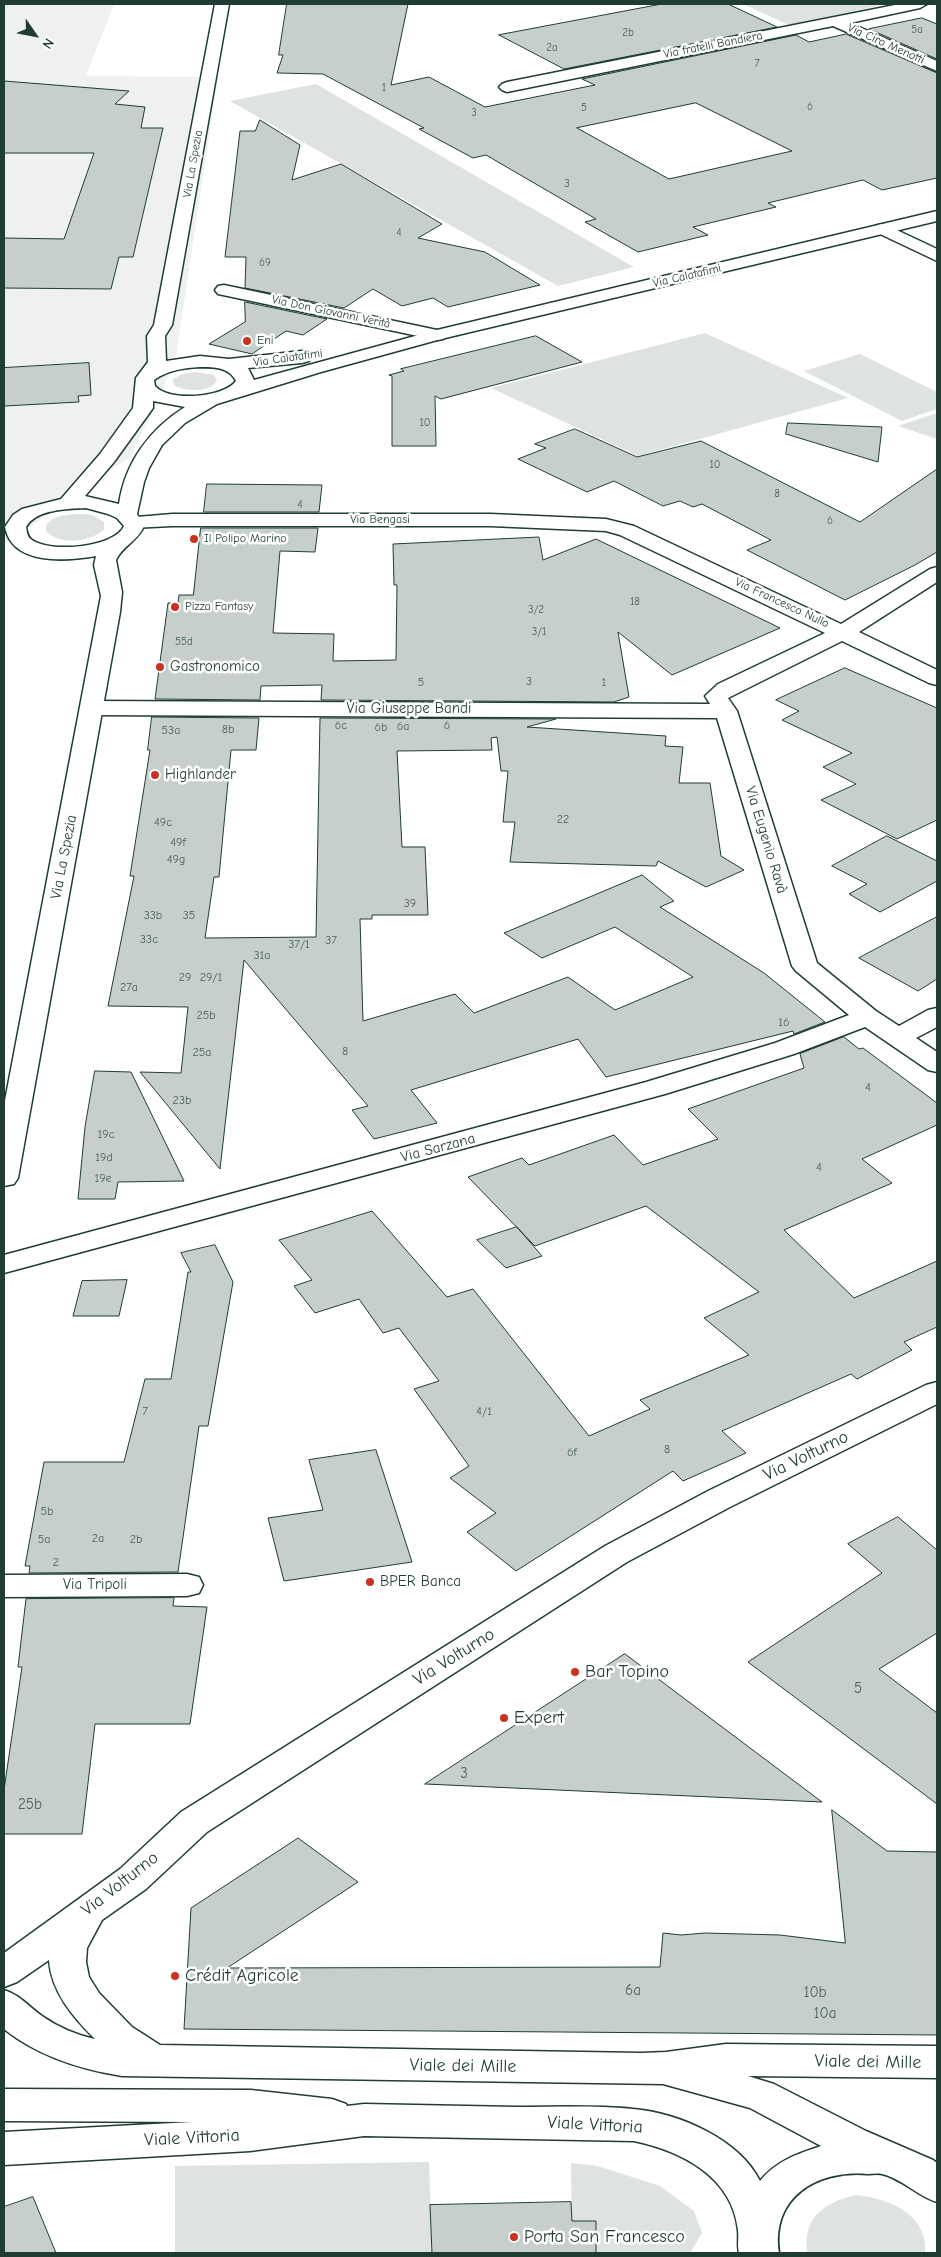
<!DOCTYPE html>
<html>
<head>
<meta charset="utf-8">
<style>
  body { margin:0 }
  #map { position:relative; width:941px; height:2257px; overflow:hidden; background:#fff; font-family:"Comic Neue",sans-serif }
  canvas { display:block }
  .frame { position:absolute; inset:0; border:5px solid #1f3d34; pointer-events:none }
  .north { position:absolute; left:10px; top:10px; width:50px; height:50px; -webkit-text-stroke:4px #fff; paint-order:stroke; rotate:123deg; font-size:14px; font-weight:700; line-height:20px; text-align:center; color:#1f3d34 }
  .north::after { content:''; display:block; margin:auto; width:18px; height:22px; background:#1f3d34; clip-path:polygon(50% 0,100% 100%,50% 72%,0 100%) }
</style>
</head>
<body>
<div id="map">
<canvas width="941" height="2257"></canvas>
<div class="frame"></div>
<div class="north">N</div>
</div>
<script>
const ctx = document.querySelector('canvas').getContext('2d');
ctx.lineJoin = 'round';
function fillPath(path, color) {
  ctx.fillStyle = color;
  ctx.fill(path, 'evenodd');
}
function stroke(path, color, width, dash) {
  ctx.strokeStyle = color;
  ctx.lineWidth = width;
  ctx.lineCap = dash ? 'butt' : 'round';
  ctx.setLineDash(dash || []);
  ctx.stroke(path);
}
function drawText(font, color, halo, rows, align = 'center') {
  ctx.font = font + ' "Comic Neue",sans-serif';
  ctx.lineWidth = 5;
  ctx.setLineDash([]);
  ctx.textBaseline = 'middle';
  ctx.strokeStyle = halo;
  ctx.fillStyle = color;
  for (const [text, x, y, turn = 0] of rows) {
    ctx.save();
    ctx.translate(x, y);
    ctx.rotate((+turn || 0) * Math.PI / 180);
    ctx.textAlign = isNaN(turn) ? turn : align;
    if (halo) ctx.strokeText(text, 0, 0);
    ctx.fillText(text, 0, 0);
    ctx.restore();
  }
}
fillPath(new Path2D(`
  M 4,4 L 114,4 L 86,76 L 218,77 L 175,362 L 131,456 L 4,545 Z`), '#eef1f0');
fillPath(new Path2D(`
  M 743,4 L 886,4 L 791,26 Z
  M 316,84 L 634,267 L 558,286 L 230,101 Z
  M 705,333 L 848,398 L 638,456 L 491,388 Z
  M 860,354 L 937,392 L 937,409 L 902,421 L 804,371 Z
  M 195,372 L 214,375 L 217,381 C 209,393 185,392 174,385 L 173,379 L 182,374 Z
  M 937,413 L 937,439 L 898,426 Z
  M 83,514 L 92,515 L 104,522 L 104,530 C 89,542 60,546 46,531 C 44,515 71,514 83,514 Z
  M 429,2162 L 432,2253 L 175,2253 L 175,2166 Z
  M 571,2163 L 598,2166 L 660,2186 L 694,2211 L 702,2233 L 690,2253 L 596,2253 L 596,2221 L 572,2221 Z
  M 856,2195 C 887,2198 929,2214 925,2253 L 807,2253 C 803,2217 823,2203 856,2195 Z`), '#dee3e2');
const building = new Path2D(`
  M 287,4 L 408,4 L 391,85 L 429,77 L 485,107 L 595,85 L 582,79 L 796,35 L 809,42 L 846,34 L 937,73 L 937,178 L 882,190 L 863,180 L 768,203 L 776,207 L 693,227 L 708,235 L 638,252 L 585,222 L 596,219 L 486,155 L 473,158 L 419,129 L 424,128 L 323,74 L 277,73 L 283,55 L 279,55 ZM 696,103 L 792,151 L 669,179 L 577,128 Z
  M 662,4 L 728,4 L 777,27 L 564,69 L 499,35 Z
  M 922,18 L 937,24 L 937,59 L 869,29 Z
  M 4,81 L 129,91 L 115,104 L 145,107 L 141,128 L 163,128 L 133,257 L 119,257 L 111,289 L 4,288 L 4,238 L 64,239 L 94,153 L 4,153 Z
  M 260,120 L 300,145 L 292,180 L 341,164 L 442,224 L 418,238 L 485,252 L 540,285 L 448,307 L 433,298 L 402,306 L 373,289 L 344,308 L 245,288 L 246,257 L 225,257 L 240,131 L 255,131 Z
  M 245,302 L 327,319 L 303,335 L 286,331 L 252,354 L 209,344 L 245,322 Z
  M 536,336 L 582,362 L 441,399 L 435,396 L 436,446 L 392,446 L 392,376 L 389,375 L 404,371 L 401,369 Z
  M 89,363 L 91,395 L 78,396 L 79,402 L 4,406 L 4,368 Z
  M 788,423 L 882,427 L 878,462 L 786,434 Z
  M 575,429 L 637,457 L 701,441 L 860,522 L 937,469 L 937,552 L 915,565 L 845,600 L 747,550 L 771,540 L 702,504 L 693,507 L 680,501 L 663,506 L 614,481 L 587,492 L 518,459 L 546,448 L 535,444 Z
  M 207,484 L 322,485 L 319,512 L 204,512 Z
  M 201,528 L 318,528 L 315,552 L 280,551 L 273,633 L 334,634 L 333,661 L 396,660 L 397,585 L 394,585 L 393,544 L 539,537 L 543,560 L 596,539 L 780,628 L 672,675 L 618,632 L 629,697 L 614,702 L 321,700 L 322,685 L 261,686 L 260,700 L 155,699 L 168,603 L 178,603 L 179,595 L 193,595 Z
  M 845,668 L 937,708 L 937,820 L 897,839 L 821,800 L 856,784 L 823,767 L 852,753 L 782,720 L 799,711 L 776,700 Z
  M 152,717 L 259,718 L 256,750 L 231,750 L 219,877 L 214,877 L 205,938 L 316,937 L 320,718 L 556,719 L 527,727 L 666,736 L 665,746 L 683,747 L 679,783 L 710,783 L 721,856 L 744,870 L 706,887 L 658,861 L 656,866 L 510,862 L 515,822 L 503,822 L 508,771 L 501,771 L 497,737 L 491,738 L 492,750 L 397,751 L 402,847 L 425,847 L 428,915 L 372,915 L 372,919 L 360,919 L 363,1021 L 455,994 L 474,1013 L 568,977 L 615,1010 L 693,977 L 615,927 L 542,958 L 504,933 L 642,875 L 674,901 L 660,907 L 764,973 L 825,1022 L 794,1034 L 793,1031 L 606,1077 L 578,1039 L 411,1090 L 437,1123 L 374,1139 L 352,1110 L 368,1106 L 244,960 L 220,1169 L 140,1072 L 181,1073 L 188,1007 L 108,1006 L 134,876 L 130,876 L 150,750 L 148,750 Z
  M 887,836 L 937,861 L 937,881 L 880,912 L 849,894 L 867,884 L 832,866 Z
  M 937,917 L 937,979 L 918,991 L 859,958 Z
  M 844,1037 L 859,1049 L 863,1048 L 937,1103 L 937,1125 L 862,1159 L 892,1183 L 784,1230 L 854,1298 L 937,1261 L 937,1327 L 904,1342 L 912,1350 L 857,1379 L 851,1374 L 722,1431 L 746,1453 L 683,1481 L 673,1471 L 516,1571 L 467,1532 L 496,1513 L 450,1478 L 469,1466 L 414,1389 L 439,1381 L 399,1328 L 383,1333 L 359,1299 L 315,1313 L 294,1286 L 312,1280 L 279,1240 L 372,1211 L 447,1297 L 473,1289 L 589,1436 L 650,1409 L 640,1400 L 749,1355 L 704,1318 L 759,1292 L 646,1206 L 535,1246 L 468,1177 L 522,1158 L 529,1165 L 614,1135 L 643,1165 L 718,1139 L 688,1109 L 804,1068 L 800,1054 Z
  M 95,1071 L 131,1072 L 184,1181 L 118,1182 L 115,1199 L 78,1199 L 85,1127 Z
  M 517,1227 L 542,1256 L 506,1268 L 477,1240 Z
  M 215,1245 L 233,1282 L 208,1426 L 199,1426 L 178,1572 L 29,1573 L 30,1566 L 25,1566 L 44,1462 L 124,1462 L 145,1379 L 171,1379 L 188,1272 L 191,1272 L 181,1253 Z
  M 127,1280 L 119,1316 L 73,1316 L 82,1281 Z
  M 376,1450 L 412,1562 L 284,1581 L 268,1518 L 323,1510 L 309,1460 Z
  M 898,1517 L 937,1550 L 937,1633 L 879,1669 L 937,1713 L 937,1804 L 748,1662 L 882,1573 L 848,1544 Z
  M 174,1598 L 173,1606 L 207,1607 L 190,1724 L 95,1724 L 82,1834 L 4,1834 L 4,1790 L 22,1667 L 18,1667 L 26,1599 Z
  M 625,1654 L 822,1802 L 425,1784 Z
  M 832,1810 L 887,1851 L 937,1852 L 937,2035 L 184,2029 L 191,1908 L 298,1838 L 358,1882 L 227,1968 L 660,1967 L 663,1933 L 681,1935 L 705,1933 L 780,1935 L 845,1943 Z
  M 33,2197 L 56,2253 L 4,2253 L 4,2207 Z
  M 571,2202 L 572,2221 L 596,2221 L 596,2253 L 432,2253 L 430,2205 Z`);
fillPath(building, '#c7cfcc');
stroke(building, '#1f3d34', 1);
const street = new Path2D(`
  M 900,4 L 927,4 L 920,8 L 850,23 L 937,61 L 937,71 L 833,26 L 507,92 L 502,90 L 499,87 L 502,84 L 507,82 Z
  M 884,224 L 937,249 L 937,261 L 878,233 L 875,229 L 878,225 Z
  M 224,285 L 437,330 L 443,331 L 446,335 L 443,339 L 437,340 L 218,294 L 215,290 L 218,286 Z
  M 172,514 L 490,514 L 606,519 L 634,526 L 841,624 L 930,569 L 937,567 L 937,582 L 859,632 L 937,670 L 937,685 L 929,683 L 842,641 L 728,698 L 737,711 L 817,963 L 876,1011 L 899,1026 L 928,1010 L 937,1008 L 937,1027 L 916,1038 L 937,1052 L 937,1072 L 928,1070 L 865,1027 L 794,1054 L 665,1094 L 4,1273 L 4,1255 L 646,1082 L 775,1043 L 849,1015 L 796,971 L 792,966 L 717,718 L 92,715 L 84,713 L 81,708 L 84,703 L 92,701 L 710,704 L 705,696 L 718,684 L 825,633 L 620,535 L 606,531 L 490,526 L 172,526 L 132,528 L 125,526 L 122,522 L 125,518 Z
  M 187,1574 L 199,1577 L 203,1585 L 199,1593 L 187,1596 L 4,1597 L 4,1575 Z`);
const secondary = new Path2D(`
  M 215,4 L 229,4 L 172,325 L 165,336 L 166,361 L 200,356 L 229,359 L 302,351 L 309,353 L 311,357 L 309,361 L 302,363 L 248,368 L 254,380 L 437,330 L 937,211 L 937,221 L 441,339 L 321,372 L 217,404 L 185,423 L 162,445 L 149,468 L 144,482 L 137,514 L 144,526 C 138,541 122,546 116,560 L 122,592 L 120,612 L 18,1178 L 14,1184 L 4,1186 L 4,1106 L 101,596 L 94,565 L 96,556 C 67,561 12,566 5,527 L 13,515 L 22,509 L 61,499 L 100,454 L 133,408 L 136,378 L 148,362 L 147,336 L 154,325 ZM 200,367 C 214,367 229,367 236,381 C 223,398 169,402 155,386 L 154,380 C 168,370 184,368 200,367 ZM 153,401 L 185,407 C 150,429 125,462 119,504 L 85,496 L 114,462 L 153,408 ZM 86,508 L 108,514 L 117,518 L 124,526 C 114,548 50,553 32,540 C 27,537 27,532 26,527 C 36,509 68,509 86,508 Z
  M 937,1382 L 937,1404 L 730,1507 L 627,1562 L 207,1832 L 146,1889 L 102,1920 L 87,1948 L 86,1962 L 89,1977 L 99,1993 L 132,2027 L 160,2045 L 641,2053 L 666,2052 L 726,2044 L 937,2046 L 937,2078 L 748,2076 L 774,2084 L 866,2131 L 933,2160 L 937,2163 L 937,2202 C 917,2196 903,2179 882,2174 C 878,2173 872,2174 867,2174 C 817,2170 771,2197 779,2253 L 739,2253 C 737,2245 739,2238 738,2230 C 732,2176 681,2151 634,2141 L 364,2136 L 250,2151 L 4,2165 L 4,2132 L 192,2122 L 4,2121 L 4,2089 L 251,2090 L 332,2099 L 346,2104 L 347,2106 L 364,2104 C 415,2105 465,2106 516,2107 C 554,2107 594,2105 633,2109 C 679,2113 739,2139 760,2181 C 776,2161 797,2154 821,2146 L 750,2108 L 663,2084 L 122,2076 C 79,2069 38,2056 4,2029 L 4,1990 C 20,1995 28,2006 42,2016 C 58,2027 76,2035 95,2039 C 74,2018 51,1992 49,1960 L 17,1982 L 4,1987 L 4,1953 L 120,1869 L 181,1812 L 605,1546 L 708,1491 L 926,1385 Z`);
stroke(street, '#1f3d34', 3);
stroke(secondary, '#1f3d34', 3);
fillPath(street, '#fff');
fillPath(secondary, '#fff');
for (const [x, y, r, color] of [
  [247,341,5,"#c8321e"],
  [194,539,5,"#c8321e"],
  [175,607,5,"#c8321e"],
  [160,667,5,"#c8321e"],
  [155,775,5,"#c8321e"],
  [370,1582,5,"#c8321e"],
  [575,1672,5,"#c8321e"],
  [504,1718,5,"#c8321e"],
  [175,1976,5,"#c8321e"],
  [514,2237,5,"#c8321e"]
]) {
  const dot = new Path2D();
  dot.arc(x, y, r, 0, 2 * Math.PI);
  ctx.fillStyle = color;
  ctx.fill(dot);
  stroke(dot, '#fff', 2);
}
drawText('11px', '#49625a', null, [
  ["5a",917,30],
  ["2b",628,33],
  ["2a",552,48],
  ["7",757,64],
  ["1",384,88],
  ["6",810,107],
  ["5",584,108],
  ["3",474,113],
  ["3",567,184],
  ["4",399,233],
  ["69",265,263],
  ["10",425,423],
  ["10",715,465],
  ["8",777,494],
  ["4",300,505],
  ["6",830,521],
  ["18",635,602],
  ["3/2",536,610],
  ["3/1",539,632],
  ["55d",184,642]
]);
drawText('12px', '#1f3d34', '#fff', [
  ["Via Ciro Menotti",886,44,24],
  ["Via fratelli Bandiera",713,45,-11],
  ["Via La Spezia",193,164,-80],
  ["Via Calatafimi",687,276,-13],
  ["Via Don Giovanni Verità",331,312,12],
  ["Via Calatafimi",288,358,-8],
  ["Via Bengasi",380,520],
  ["Via Francesco Nullo",782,603,25]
]);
drawText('12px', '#1f3d34', '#fff', [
  ["Eni",257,341],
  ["Il Polipo Marino",204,539],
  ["Pizza Fantasy",185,607]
], 'left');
drawText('12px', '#49625a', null, [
  ["3",529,682],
  ["5",421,683],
  ["1",604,683],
  ["6c",341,726],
  ["6",447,726],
  ["6a",403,727],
  ["6b",381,728],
  ["8b",228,730],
  ["53a",171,731],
  ["22",563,820],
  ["49c",163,823],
  ["49f",178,843],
  ["49g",176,860],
  ["39",410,904],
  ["33b",153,916],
  ["35",189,916],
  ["33c",149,940],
  ["37",331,941],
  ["37/1",299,945],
  ["31a",262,956],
  ["29",185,978],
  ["29/1",211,978],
  ["27a",129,988],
  ["25b",206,1016],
  ["16",784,1023],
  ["8",345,1052],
  ["25a",202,1053],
  ["4",868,1088],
  ["23b",182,1101],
  ["19c",106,1135],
  ["19d",104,1158],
  ["4",819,1168],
  ["19e",103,1179],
  ["7",145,1412],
  ["4/1",484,1412],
  ["8",667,1450],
  ["6f",572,1453],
  ["5b",47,1512],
  ["2a",98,1539],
  ["5a",44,1540],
  ["2b",136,1540],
  ["2",56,1563]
]);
drawText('15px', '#1f3d34', '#fff', [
  ["Gastronomico",170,667],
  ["Highlander",165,775],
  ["BPER Banca",380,1582]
], 'left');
drawText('15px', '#1f3d34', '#fff', [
  ["Via Giuseppe Bandi",409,709],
  ["Via Eugenio Ravà",766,840,73],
  ["Via La Spezia",64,857,-79],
  ["Via Sarzana",438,1148,-15],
  ["Via Tripoli",95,1585]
]);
drawText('15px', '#49625a', null, [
  ["5",858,1689],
  ["3",464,1774],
  ["25b",30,1805],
  ["6a",633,1991],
  ["10b",815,1993],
  ["10a",825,2014]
]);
drawText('18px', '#1f3d34', '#fff', [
  ["Via Volturno",806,1456,-26],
  ["Via Volturno",454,1657,-32],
  ["Via Volturno",120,1884,-38],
  ["Viale dei Mille",868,2062,1],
  ["Viale dei Mille",463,2066,1],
  ["Viale Vittoria",595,2125,3],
  ["Viale Vittoria",192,2138,-3]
]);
drawText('18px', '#1f3d34', '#fff', [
  ["Bar Topino",585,1672],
  ["Expert",514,1718],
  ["Crédit Agricole",185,1976],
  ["Porta San Francesco",524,2237]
], 'left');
</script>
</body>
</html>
